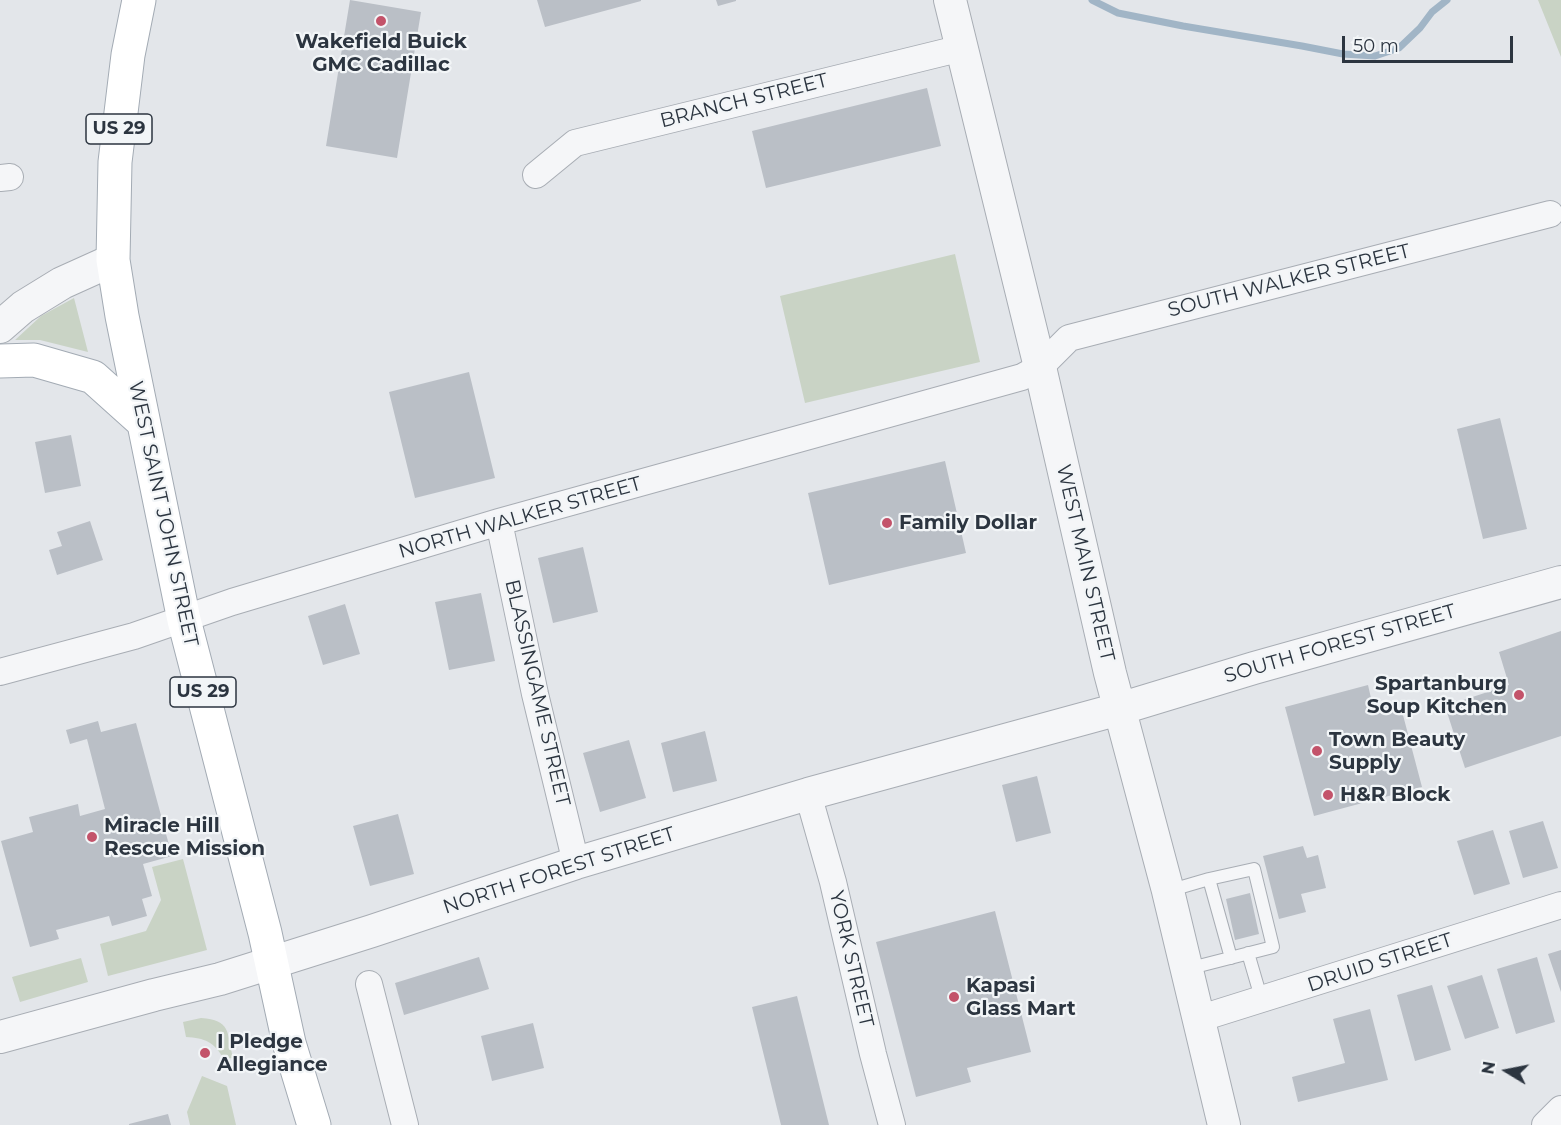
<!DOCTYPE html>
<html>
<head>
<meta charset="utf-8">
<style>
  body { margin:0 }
  #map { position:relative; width:1561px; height:1125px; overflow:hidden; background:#e3e6ea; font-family:Montserrat,sans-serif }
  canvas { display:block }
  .north { position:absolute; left:1477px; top:1041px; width:60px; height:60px; -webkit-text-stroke:4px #f2f5f7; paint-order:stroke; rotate:280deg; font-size:16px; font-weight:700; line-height:24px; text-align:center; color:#2c3540 }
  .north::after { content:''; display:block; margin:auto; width:21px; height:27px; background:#2c3540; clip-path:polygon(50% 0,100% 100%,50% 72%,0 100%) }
  .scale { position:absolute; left:1342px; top:36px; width:171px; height:27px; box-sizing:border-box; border:3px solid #2c3540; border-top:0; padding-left:8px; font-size:18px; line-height:21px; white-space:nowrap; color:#2c3540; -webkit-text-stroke:4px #f2f5f7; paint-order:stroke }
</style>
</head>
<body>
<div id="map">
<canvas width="1561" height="1125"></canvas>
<div class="north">N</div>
<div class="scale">50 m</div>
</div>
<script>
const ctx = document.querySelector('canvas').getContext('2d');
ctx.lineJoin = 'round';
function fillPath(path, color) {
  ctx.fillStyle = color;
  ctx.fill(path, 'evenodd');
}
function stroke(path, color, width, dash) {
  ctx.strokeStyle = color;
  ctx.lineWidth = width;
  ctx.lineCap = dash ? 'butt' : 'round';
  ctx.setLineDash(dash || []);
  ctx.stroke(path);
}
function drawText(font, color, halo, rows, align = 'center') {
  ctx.font = font + ' Montserrat,sans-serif';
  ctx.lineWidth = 4.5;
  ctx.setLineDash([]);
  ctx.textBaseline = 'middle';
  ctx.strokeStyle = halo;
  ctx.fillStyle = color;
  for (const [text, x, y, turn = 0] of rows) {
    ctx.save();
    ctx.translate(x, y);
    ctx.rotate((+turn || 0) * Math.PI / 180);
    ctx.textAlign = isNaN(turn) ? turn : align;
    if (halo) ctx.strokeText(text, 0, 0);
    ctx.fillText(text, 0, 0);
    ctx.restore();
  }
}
fillPath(new Path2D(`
  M 1538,0 L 1561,0 L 1561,57 Z
  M 955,254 L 980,362 L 805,403 L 780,296 Z
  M 74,298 L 88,352 L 40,340 L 15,340 L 41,316 Z
  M 183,859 L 207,950 L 108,976 L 100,944 L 146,931 L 161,900 L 152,867 Z
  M 81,958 L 88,982 L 20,1002 L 12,977 Z
  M 201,1018 C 231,1020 227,1032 233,1058 L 224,1059 C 214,1042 205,1038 186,1037 L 183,1022 Z
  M 202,1076 L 227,1086 L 236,1125 L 190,1125 L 187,1112 Z`), '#c9d3c5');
stroke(new Path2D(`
  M 1092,0 L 1118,13 L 1183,26 L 1302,46 L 1343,54 L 1375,56 L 1399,48 L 1420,28 L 1432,12 L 1447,0`), '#a1b5c6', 7);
fillPath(new Path2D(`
  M 350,0 L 421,12 L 397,158 L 326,146 Z
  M 537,0 L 641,0 L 641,1 L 545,27 Z
  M 716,0 L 736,0 L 736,1 L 718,6 Z
  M 927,88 L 941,146 L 766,188 L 752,131 Z
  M 469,372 L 495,478 L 415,498 L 389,392 Z
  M 1500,418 L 1527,529 L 1483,539 L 1457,429 Z
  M 71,435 L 81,486 L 45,493 L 35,442 Z
  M 945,461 L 966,553 L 829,585 L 808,493 Z
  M 90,521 L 103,560 L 57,575 L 49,550 L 62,546 L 57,532 Z
  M 583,547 L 598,612 L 553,623 L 538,558 Z
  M 481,593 L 495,661 L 449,670 L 435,602 Z
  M 345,604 L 360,654 L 323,665 L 308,616 Z
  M 1561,631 L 1561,736 L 1465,768 L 1445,706 L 1509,685 L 1499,652 Z
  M 1368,685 L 1373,707 L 1399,700 L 1422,787 L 1314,816 L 1285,707 Z
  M 98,721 L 101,732 L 136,723 L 172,856 L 143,864 L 152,896 L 142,899 L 147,916 L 112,926 L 109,916 L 56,930 L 59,939 L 30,947 L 1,841 L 33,832 L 29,817 L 78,804 L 80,816 L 105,809 L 87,739 L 70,744 L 66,730 Z
  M 705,731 L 717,781 L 673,792 L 661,743 Z
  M 629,740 L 646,798 L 600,812 L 583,753 Z
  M 1037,776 L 1051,833 L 1016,842 L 1002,785 Z
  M 398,814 L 414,874 L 370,886 L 353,826 Z
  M 1543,821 L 1558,868 L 1523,878 L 1509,831 Z
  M 1493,830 L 1510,884 L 1474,895 L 1457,841 Z
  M 1303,846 L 1307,858 L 1318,855 L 1326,888 L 1301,894 L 1306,912 L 1279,919 L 1263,856 Z
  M 1250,893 L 1259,934 L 1235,940 L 1226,899 Z
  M 995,911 L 1031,1052 L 967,1068 L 971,1082 L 916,1097 L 876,942 Z
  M 1561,950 L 1561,992 L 1548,954 Z
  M 479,957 L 489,989 L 404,1015 L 395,983 Z
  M 1537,957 L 1555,1022 L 1516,1034 L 1497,969 Z
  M 1482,975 L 1499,1028 L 1465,1039 L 1447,986 Z
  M 1432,985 L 1451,1050 L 1415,1061 L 1397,995 Z
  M 797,996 L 829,1125 L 781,1125 L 752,1007 Z
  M 1370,1009 L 1388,1080 L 1298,1102 L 1292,1077 L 1345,1063 L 1333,1019 Z
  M 533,1023 L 544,1068 L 492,1081 L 481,1036 Z
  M 168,1114 L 171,1125 L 129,1125 L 129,1124 Z`), '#babfc6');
const service = new Path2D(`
  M 1209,879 L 1231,958
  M 1168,891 L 1209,879 L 1254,869 L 1273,947 L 1187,969
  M 1248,953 L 1262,1001`);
const minor = new Path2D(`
  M 536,175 L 575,143 L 962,48
  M 0,178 L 10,177
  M 499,522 L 535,694 L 576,863
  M 0,672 L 134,636 L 232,602 L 499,522 L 1022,377 L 1040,367 L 1069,338 L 1550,214
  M 808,794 L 833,882 L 873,1054 L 892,1125
  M 369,984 L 405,1125
  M 1198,1019 L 1561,905
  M 1545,1125 L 1561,1109`);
const tertiary = new Path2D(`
  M 950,0 L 1040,367 L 1110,673 L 1168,891 L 1224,1125
  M 0,327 L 23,307 L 62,283 L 113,260
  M 0,1037 L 154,995 L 220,979 L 372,931 L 576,863 L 808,794 L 1119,709 L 1254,668 L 1561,582`);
const primary = new Path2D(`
  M 139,0 L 128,55 L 115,162 L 113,260 L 122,316 L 184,620 L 265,933 L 289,1043 L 314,1125
  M 0,361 L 34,360 L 93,377 L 142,421`);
stroke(service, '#a8adb4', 14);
stroke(minor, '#a8adb4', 28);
stroke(tertiary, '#a8adb4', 34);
stroke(primary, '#a3abb4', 35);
stroke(service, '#f5f6f8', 12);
stroke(minor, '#f5f6f8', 26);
stroke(tertiary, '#f5f6f8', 32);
stroke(primary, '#fff', 33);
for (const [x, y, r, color] of [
  [381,21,6,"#c3536a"],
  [887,523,6,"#c3536a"],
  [1519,695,6,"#c3536a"],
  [1317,751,6,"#c3536a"],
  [1328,795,6,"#c3536a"],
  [92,837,6,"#c3536a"],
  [954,997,6,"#c3536a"],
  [205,1053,6,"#c3536a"]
]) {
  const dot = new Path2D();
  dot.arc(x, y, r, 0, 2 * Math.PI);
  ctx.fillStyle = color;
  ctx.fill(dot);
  stroke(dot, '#f2f5f7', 2);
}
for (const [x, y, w] of [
  [119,129,66],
  [203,692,66]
]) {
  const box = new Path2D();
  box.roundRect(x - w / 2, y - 15, w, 30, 4.5);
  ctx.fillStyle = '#f2f5f7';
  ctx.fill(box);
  stroke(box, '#2c3540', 1.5);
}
drawText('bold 18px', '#2c3540', null, [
  ["US 29",119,129],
  ["US 29",203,692]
]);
drawText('bold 20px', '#2c3540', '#f2f5f7', [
  ["Wakefield Buick",381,42,"center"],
  ["GMC Cadillac",381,65,"center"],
  ["Family Dollar",899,523],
  ["Spartanburg",1507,684,"right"],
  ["Soup Kitchen",1507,707,"right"],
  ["Town Beauty",1329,740],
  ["Supply",1329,763],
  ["H&R Block",1340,795],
  ["Miracle Hill",104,826],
  ["Rescue Mission",104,849],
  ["Kapasi",966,986],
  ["Glass Mart",966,1009],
  ["I Pledge",217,1042],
  ["Allegiance",217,1065]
], 'left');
drawText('20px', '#2c3540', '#f2f5f7', [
  ["BRANCH STREET",744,101,-14],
  ["SOUTH WALKER STREET",1289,281,-14],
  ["WEST SAINT JOHN STREET",163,514,78],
  ["NORTH WALKER STREET",520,518,-16],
  ["WEST MAIN STREET",1085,563,77],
  ["SOUTH FOREST STREET",1340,644,-16],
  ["BLASSINGAME STREET",537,693,77],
  ["NORTH FOREST STREET",559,871,-18],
  ["YORK STREET",851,959,77],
  ["DRUID STREET",1380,963,-18]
]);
</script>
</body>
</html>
